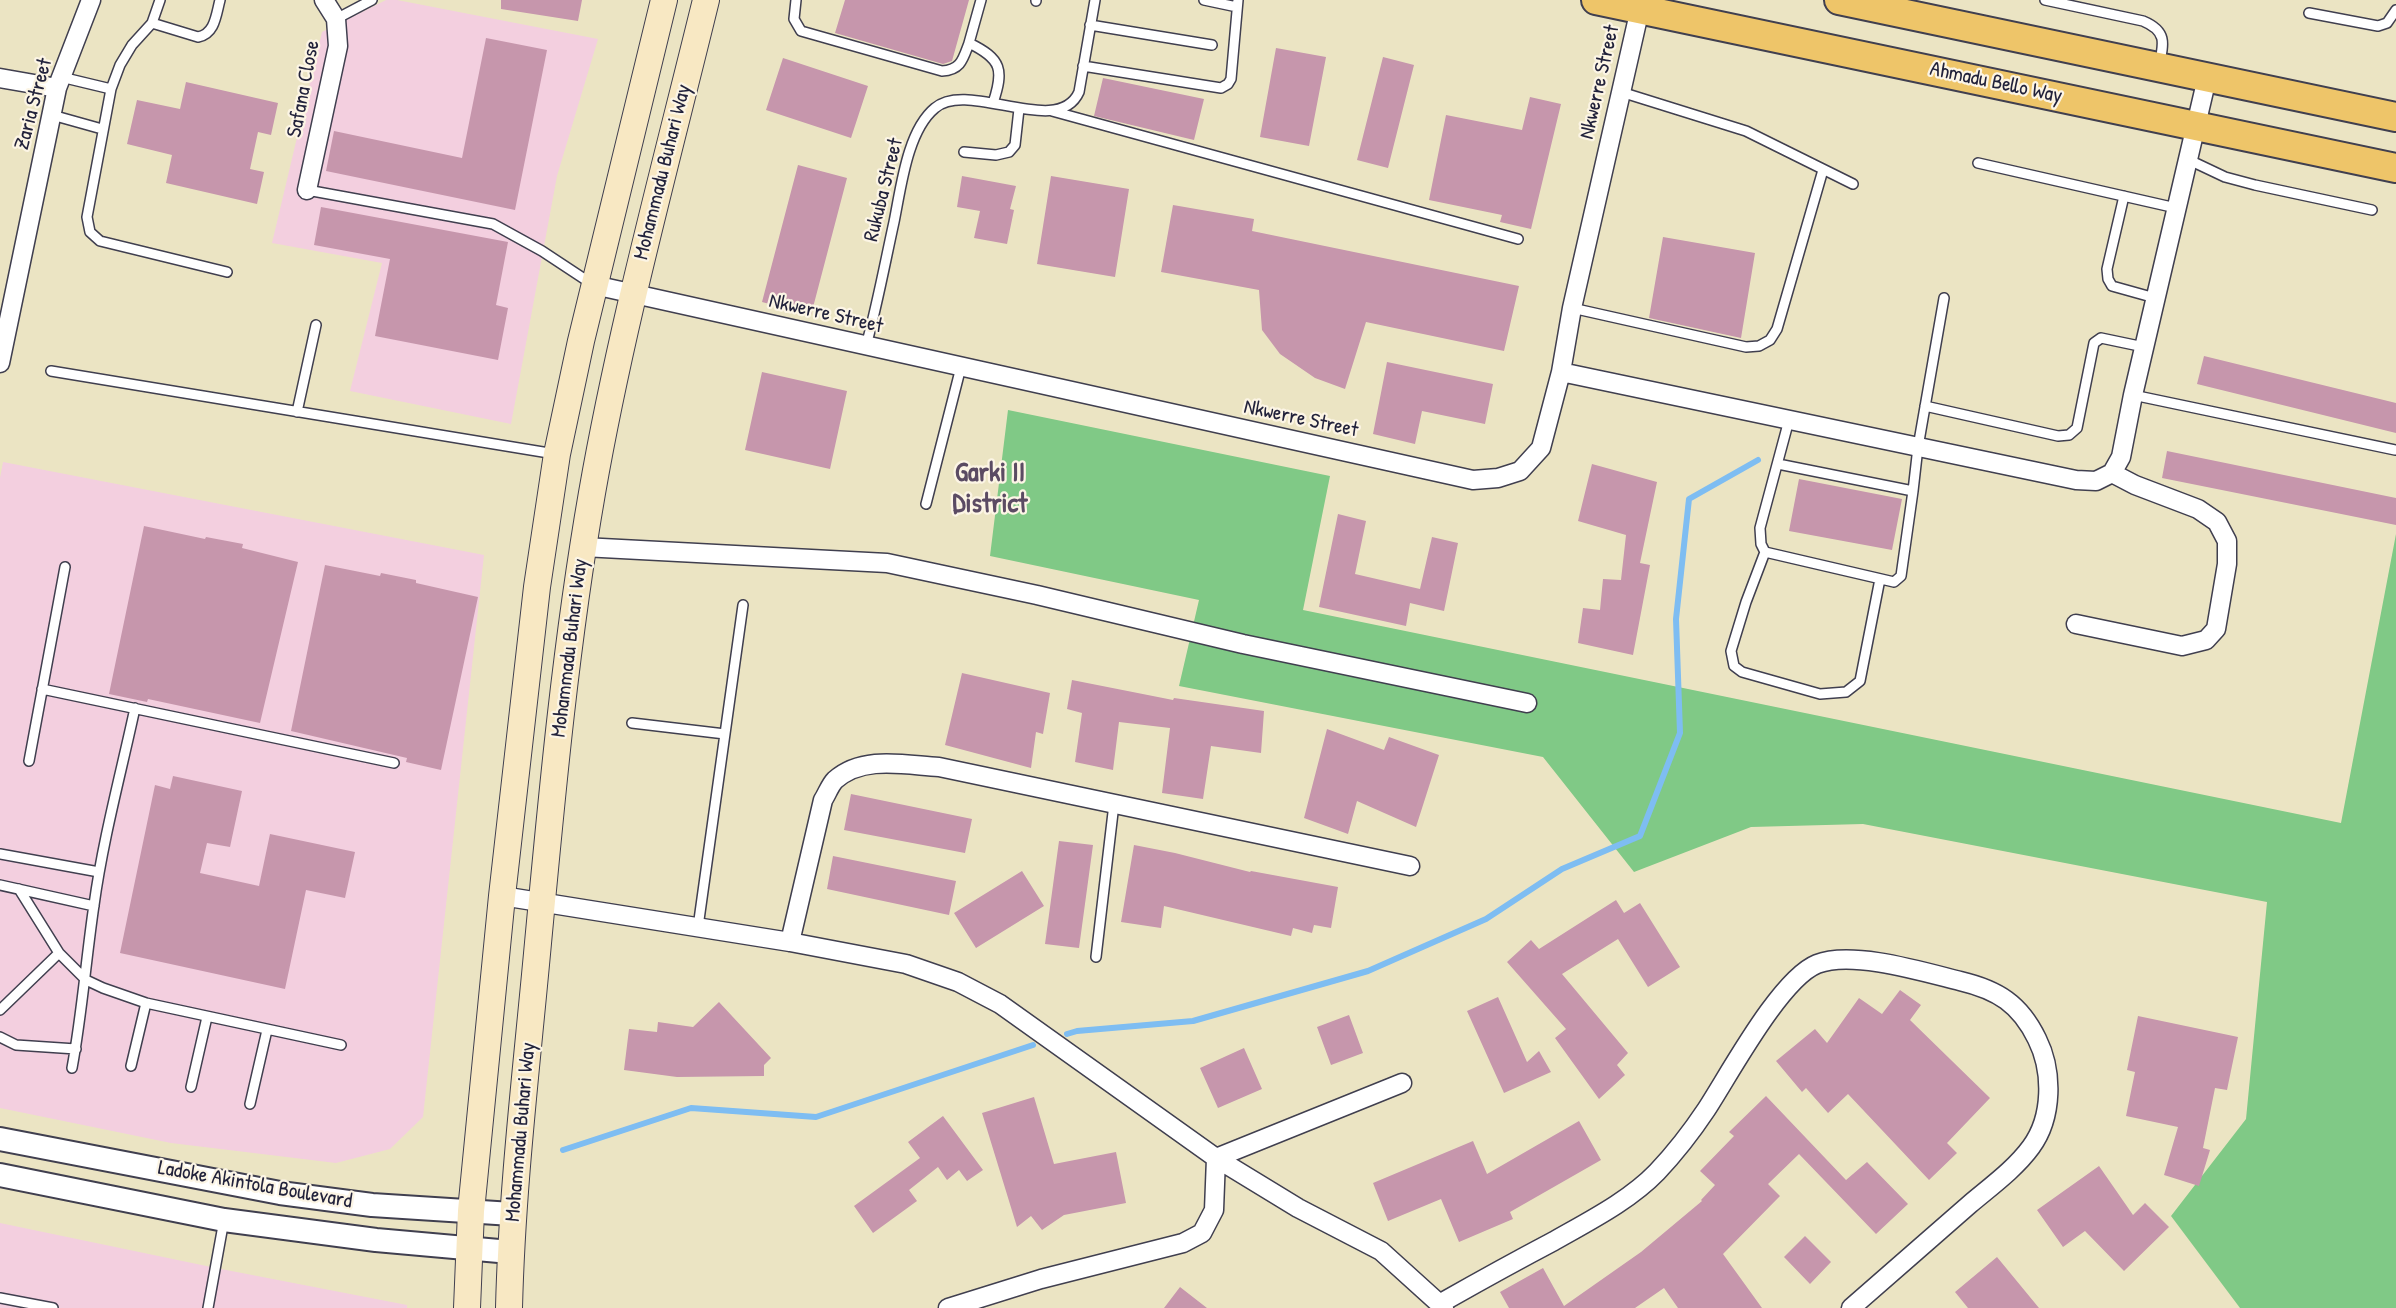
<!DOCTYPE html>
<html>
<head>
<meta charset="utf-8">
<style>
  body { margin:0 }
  canvas { display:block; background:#ebe4c3 }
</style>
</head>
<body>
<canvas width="2396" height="1308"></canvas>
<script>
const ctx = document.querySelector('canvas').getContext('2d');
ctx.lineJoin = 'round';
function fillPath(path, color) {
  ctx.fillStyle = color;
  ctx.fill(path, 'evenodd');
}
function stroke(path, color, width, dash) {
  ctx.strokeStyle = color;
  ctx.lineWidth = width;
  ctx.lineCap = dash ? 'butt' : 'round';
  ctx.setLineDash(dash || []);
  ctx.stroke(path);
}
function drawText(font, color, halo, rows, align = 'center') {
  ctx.font = font + ' "Patrick Hand",sans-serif';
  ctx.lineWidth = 4.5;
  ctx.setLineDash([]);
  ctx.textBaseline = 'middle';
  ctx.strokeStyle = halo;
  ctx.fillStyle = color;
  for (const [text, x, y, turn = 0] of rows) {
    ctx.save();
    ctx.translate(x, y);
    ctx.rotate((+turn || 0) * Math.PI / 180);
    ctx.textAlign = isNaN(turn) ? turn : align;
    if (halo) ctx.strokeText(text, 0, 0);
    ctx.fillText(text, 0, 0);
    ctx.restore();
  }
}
fillPath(new Path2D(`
  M 386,0 L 397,0 L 598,39 L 557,176 L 511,424 L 350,391 L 382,263 L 272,243 L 322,32 Z
  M 3,462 L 484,555 L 423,1117 L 390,1149 L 336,1163 L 171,1143 L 0,1108 L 0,478 Z
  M 0,1223 L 216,1268 L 407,1305 L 407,1308 L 0,1308 Z`), '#f3cfdf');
fillPath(new Path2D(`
  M 1008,410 L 1330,476 L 1303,610 L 2341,823 L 2396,534 L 2396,1308 L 2240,1308 L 2171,1216 L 2246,1119 L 2267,902 L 1863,824 L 1751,827 L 1634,872 L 1543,757 L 1179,686 L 1199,600 L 990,556 Z`), '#80c986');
stroke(new Path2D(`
  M 1067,1034 L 1077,1031 L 1193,1021 L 1368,971 L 1486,919 L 1562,869 L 1640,836 L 1680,733 L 1676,619 L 1689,499 L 1758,460
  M 563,1150 L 691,1108 L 816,1117 L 1033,1045`), '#7ebdf2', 6);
fillPath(new Path2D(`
  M 501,0 L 582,0 L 578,21 L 501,9 Z
  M 845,0 L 969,0 L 952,61 L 943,64 L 835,33 Z
  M 486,38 L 547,50 L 515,210 L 326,171 L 334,131 L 462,158 Z
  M 1276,48 L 1326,57 L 1309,146 L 1260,137 Z
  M 1383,57 L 1414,65 L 1388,168 L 1357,160 Z
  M 783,58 L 868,86 L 851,138 L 766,110 Z
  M 1103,78 L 1204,99 L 1194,140 L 1094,116 Z
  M 186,82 L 278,103 L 271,135 L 258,132 L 250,169 L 264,172 L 257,204 L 166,183 L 172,155 L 127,144 L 137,100 L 180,109 Z
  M 1530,97 L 1561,104 L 1531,229 L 1500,222 L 1502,215 L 1429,200 L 1446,115 L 1522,130 Z
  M 798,165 L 847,178 L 811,315 L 762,302 Z
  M 962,176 L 1016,186 L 1010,209 L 1014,210 L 1007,244 L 974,238 L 980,211 L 957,207 Z
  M 1051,176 L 1129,189 L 1115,277 L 1037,264 Z
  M 1173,205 L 1254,219 L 1252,231 L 1519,286 L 1504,351 L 1366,322 L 1345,389 L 1315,378 L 1280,354 L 1262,330 L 1259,290 L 1161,272 Z
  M 321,207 L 508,242 L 496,305 L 508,308 L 498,360 L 375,336 L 390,259 L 314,245 Z
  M 1663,237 L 1755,253 L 1741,338 L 1649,318 Z
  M 2204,356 L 2396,403 L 2396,433 L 2197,384 Z
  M 1387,362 L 1493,384 L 1485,424 L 1422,411 L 1415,444 L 1373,434 Z
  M 762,372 L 847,391 L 830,469 L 745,450 Z
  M 2167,451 L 2396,498 L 2396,525 L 2162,478 Z
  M 1592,464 L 1657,482 L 1640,563 L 1650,565 L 1633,655 L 1578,643 L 1583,608 L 1600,610 L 1603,579 L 1621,580 L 1626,535 L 1578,521 Z
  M 1799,479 L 1902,499 L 1892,550 L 1789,531 Z
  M 1338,514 L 1366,521 L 1355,574 L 1420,589 L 1432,537 L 1458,543 L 1444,611 L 1410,603 L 1406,626 L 1319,607 Z
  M 144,526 L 205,539 L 206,537 L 243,544 L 242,548 L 298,562 L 260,723 L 148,699 L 147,702 L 109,694 Z
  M 325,565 L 380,576 L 381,573 L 416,580 L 416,583 L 478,597 L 441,770 L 406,762 L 407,758 L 291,731 Z
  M 962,673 L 1050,693 L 1043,734 L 1036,732 L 1031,768 L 945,745 Z
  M 1072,680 L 1173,700 L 1174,698 L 1264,711 L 1261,753 L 1211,746 L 1203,799 L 1162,793 L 1170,728 L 1119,722 L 1113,770 L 1075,762 L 1082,713 L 1067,709 Z
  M 1327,729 L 1384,750 L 1389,737 L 1439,755 L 1416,827 L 1357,801 L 1348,834 L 1304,818 Z
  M 173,776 L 242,791 L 230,847 L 207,843 L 200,873 L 259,886 L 270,834 L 355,852 L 345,898 L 306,890 L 285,989 L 120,953 L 155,785 L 170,789 Z
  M 851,794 L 972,819 L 965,853 L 844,830 Z
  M 1059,841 L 1093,845 L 1079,948 L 1045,944 Z
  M 1134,845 L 1175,853 L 1250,872 L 1251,871 L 1338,887 L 1331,928 L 1314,925 L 1312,933 L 1293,928 L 1291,936 L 1164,906 L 1161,928 L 1121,922 Z
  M 833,856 L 956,881 L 949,915 L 827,889 Z
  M 1022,871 L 1044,906 L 976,948 L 954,913 Z
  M 1616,900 L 1624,913 L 1640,903 L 1680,967 L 1648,987 L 1618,939 L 1562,974 L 1628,1053 L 1617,1065 L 1625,1075 L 1599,1099 L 1555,1038 L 1566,1029 L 1507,962 L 1531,940 L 1539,949 Z
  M 1900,990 L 1921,1005 L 1910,1020 L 1990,1098 L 1947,1143 L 1957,1153 L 1929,1180 L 1848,1094 L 1828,1113 L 1806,1088 L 1802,1092 L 1776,1061 L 1815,1029 L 1827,1043 L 1859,998 L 1882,1014 Z
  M 1498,997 L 1527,1062 L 1539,1051 L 1551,1072 L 1504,1093 L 1467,1011 Z
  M 719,1002 L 771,1058 L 764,1065 L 764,1076 L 677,1077 L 624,1070 L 629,1029 L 657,1032 L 658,1022 L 693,1027 Z
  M 1349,1015 L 1363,1053 L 1331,1065 L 1317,1027 Z
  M 2138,1016 L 2238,1037 L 2227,1090 L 2215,1088 L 2203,1148 L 2210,1150 L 2199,1186 L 2164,1175 L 2178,1127 L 2126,1116 L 2135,1072 L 2127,1070 Z
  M 1244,1048 L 1262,1089 L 1218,1108 L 1200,1068 Z
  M 1766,1096 L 1846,1180 L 1867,1162 L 1908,1204 L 1876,1234 L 1799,1154 L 1768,1184 L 1780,1196 L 1723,1254 L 1762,1308 L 1678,1308 L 1664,1288 L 1635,1308 L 1509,1308 L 1500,1292 L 1543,1268 L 1564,1306 L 1641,1252 L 1702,1201 L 1701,1200 L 1715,1185 L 1700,1171 L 1734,1136 L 1729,1132 Z
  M 1034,1097 L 1054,1164 L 1116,1152 L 1126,1203 L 1064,1215 L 1042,1230 L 1031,1216 L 1017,1227 L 982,1113 Z
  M 943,1116 L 983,1170 L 967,1181 L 959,1170 L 947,1180 L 938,1167 L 909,1190 L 917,1201 L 873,1233 L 854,1206 L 920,1158 L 908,1142 Z
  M 1579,1121 L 1601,1160 L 1510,1212 L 1513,1219 L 1459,1242 L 1441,1199 L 1388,1221 L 1373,1183 L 1473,1141 L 1487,1174 Z
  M 2099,1166 L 2133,1215 L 2145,1203 L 2169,1227 L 2124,1271 L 2085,1231 L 2063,1247 L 2037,1210 Z
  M 1805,1236 L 1831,1262 L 1810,1284 L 1784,1257 Z
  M 1997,1257 L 2039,1308 L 1968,1308 L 1955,1292 Z
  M 1180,1287 L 1207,1308 L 1164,1308 Z`), '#c696ac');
const service = new Path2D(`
  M 160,0 L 152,23 L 132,45 L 120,65 L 111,89 L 87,217 L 90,232 L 100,241 L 227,272
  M 796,0 L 794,19 L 801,31 L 942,71 C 961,70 963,59 969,43
  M 981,0 L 969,43 C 1002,59 1004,70 993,103
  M 1204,0 L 1237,7
  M 2045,0 L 2143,21 C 2167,31 2164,43 2159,65
  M 1036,1 L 1036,0
  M 2309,13 L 2378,26 L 2387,23 L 2396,10
  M 336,19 L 372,0
  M 152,23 L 198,37 C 215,34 216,15 220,0
  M 1090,25 L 1212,45
  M 1083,66 L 1221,88 L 1228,84 L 1231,79 L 1238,0
  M 61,77 L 111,89
  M 1621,92 L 1746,131 L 1853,184
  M 1052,111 L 1518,239
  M 52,115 L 102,129
  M 964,152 L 996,155 L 1009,152 L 1015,145 L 1019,109
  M 2187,159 L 2225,177 L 2255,185 L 2372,210
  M 1978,163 L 2176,208
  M 307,190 L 493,224 L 542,251 L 592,284
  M 2124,196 L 2107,269 L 2108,279 L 2112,286 L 2155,298
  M 1572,308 L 1746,347 L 1759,346 L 1770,340 L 1777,329 L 1823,170
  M 866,346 C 877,306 885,263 894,222 C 901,188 907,131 935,108 C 968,79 1058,139 1079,92 L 1095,0
  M 51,371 L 555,454
  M 2133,395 L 2395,450
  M 1925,406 L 2058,436 L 2069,435 L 2077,428 L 2094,343 L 2101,338 L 2144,347
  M 297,412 L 316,325
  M 1789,420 L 1760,528 L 1761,544 L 1765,552 L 1894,582 L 1901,576 L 1913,491 L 1918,447 L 1944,298
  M 1778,464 L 1913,491
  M 926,504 L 961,367
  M 1765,552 L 1746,602 L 1731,651 L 1734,666 L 1742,672 L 1820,694 L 1846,692 L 1860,681 L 1880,579
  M 42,689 L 394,763
  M 632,723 L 725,734
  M 29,761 L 65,567
  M 0,854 L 99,872
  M 0,885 L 94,906
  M 19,889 L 59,953 L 86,980 L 103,988 L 146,1003 L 341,1045
  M 698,927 L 743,605
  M 1096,957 L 1114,804
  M 0,1010 L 59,953
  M 0,1037 L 16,1045 L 76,1049
  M 131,1066 L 146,1003
  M 72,1068 C 82,1014 86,959 94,905 C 103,839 121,773 135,708
  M 191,1087 L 207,1017
  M 250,1104 L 267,1030
  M 0,1298 L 53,1308
  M 208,1308 L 224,1220`);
const minor = new Path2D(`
  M 0,78 L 57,88
  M 307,190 L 338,46 L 336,19 L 324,0
  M 594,285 L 1473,480 L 1498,478 L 1520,471 L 1541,448 L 1561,372 L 1572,308 L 1642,0
  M 0,363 L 57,88 L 91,0
  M 1561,372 L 2076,480 L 2096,481 L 2112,473 L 2121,457 L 2133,395 L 2207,78
  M 583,547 L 887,563 L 1037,595 L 1243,644 L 1527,703
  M 2076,624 L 2182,646 L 2206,640 L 2216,629 L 2227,564 L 2227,541 L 2217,522 L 2198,509 L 2135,485 L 2112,473
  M 502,896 L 790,942 L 906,964 L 958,982 L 1000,1004 L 1216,1158 L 1298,1208 L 1381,1251 L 1444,1308
  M 790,942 L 823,800 C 827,794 830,785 835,780 C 863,755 905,765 939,767 L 1410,866
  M 1441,1303 C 1478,1282 1516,1261 1554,1241 C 1589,1221 1629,1201 1657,1172 C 1674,1154 1692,1131 1706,1110 C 1729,1075 1780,979 1817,964 C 1852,950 1924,972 1960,981 C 1998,990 2020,1004 2037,1039 C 2053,1071 2053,1117 2031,1147 C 2015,1169 1990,1187 1970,1204 C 1930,1239 1891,1273 1851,1308
  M 948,1308 L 1041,1279 L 1183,1243 L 1202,1233 L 1214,1210 L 1216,1158 L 1402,1083`);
const tertiary = new Path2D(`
  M 0,1139 L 280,1193 L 372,1205 L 512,1214
  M 0,1175 L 224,1220 L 376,1240 L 510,1252`);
const secondary = new Path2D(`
  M 467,1308 L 471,1211 L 502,896 L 537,587 L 557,454 L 581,341 L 664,0
  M 509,1308 C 512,1186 527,1064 538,943 C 552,793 566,642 592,493 C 621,327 666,164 706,0`);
const primary = new Path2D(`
  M 1596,0 L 2396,168
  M 1839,0 L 2396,117`);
stroke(service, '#403f4f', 12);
stroke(minor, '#403f4f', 21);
stroke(tertiary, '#403f4f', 26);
stroke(secondary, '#403f4f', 28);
stroke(primary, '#403f4f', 32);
stroke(service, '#fff', 9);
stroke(minor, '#fff', 18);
stroke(tertiary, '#fff', 22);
stroke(secondary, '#f8e8c3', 26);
stroke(primary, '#eec569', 28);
drawText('21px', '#22223b', '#fcf5e5', [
  ["Nkwerre Street",1600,82,-77],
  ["Ahmadu Bello Way",1996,83,12],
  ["Safana Close",304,89,-79],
  ["Zaria Street",34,104,-75],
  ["Mohammadu Buhari Way",663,172,-76],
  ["Rukuba Street",884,190,-76],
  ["Nkwerre Street",826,314,13],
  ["Nkwerre Street",1301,419,12],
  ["Mohammadu Buhari Way",570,648,-83],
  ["Mohammadu Buhari Way",521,1132,-85],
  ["Ladoke Akintola Boulevard",255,1185,10]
]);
drawText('bold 27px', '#5b4b63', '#fcf5e5', [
  ["Garki II",990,474],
  ["District",990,505]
]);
</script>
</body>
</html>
